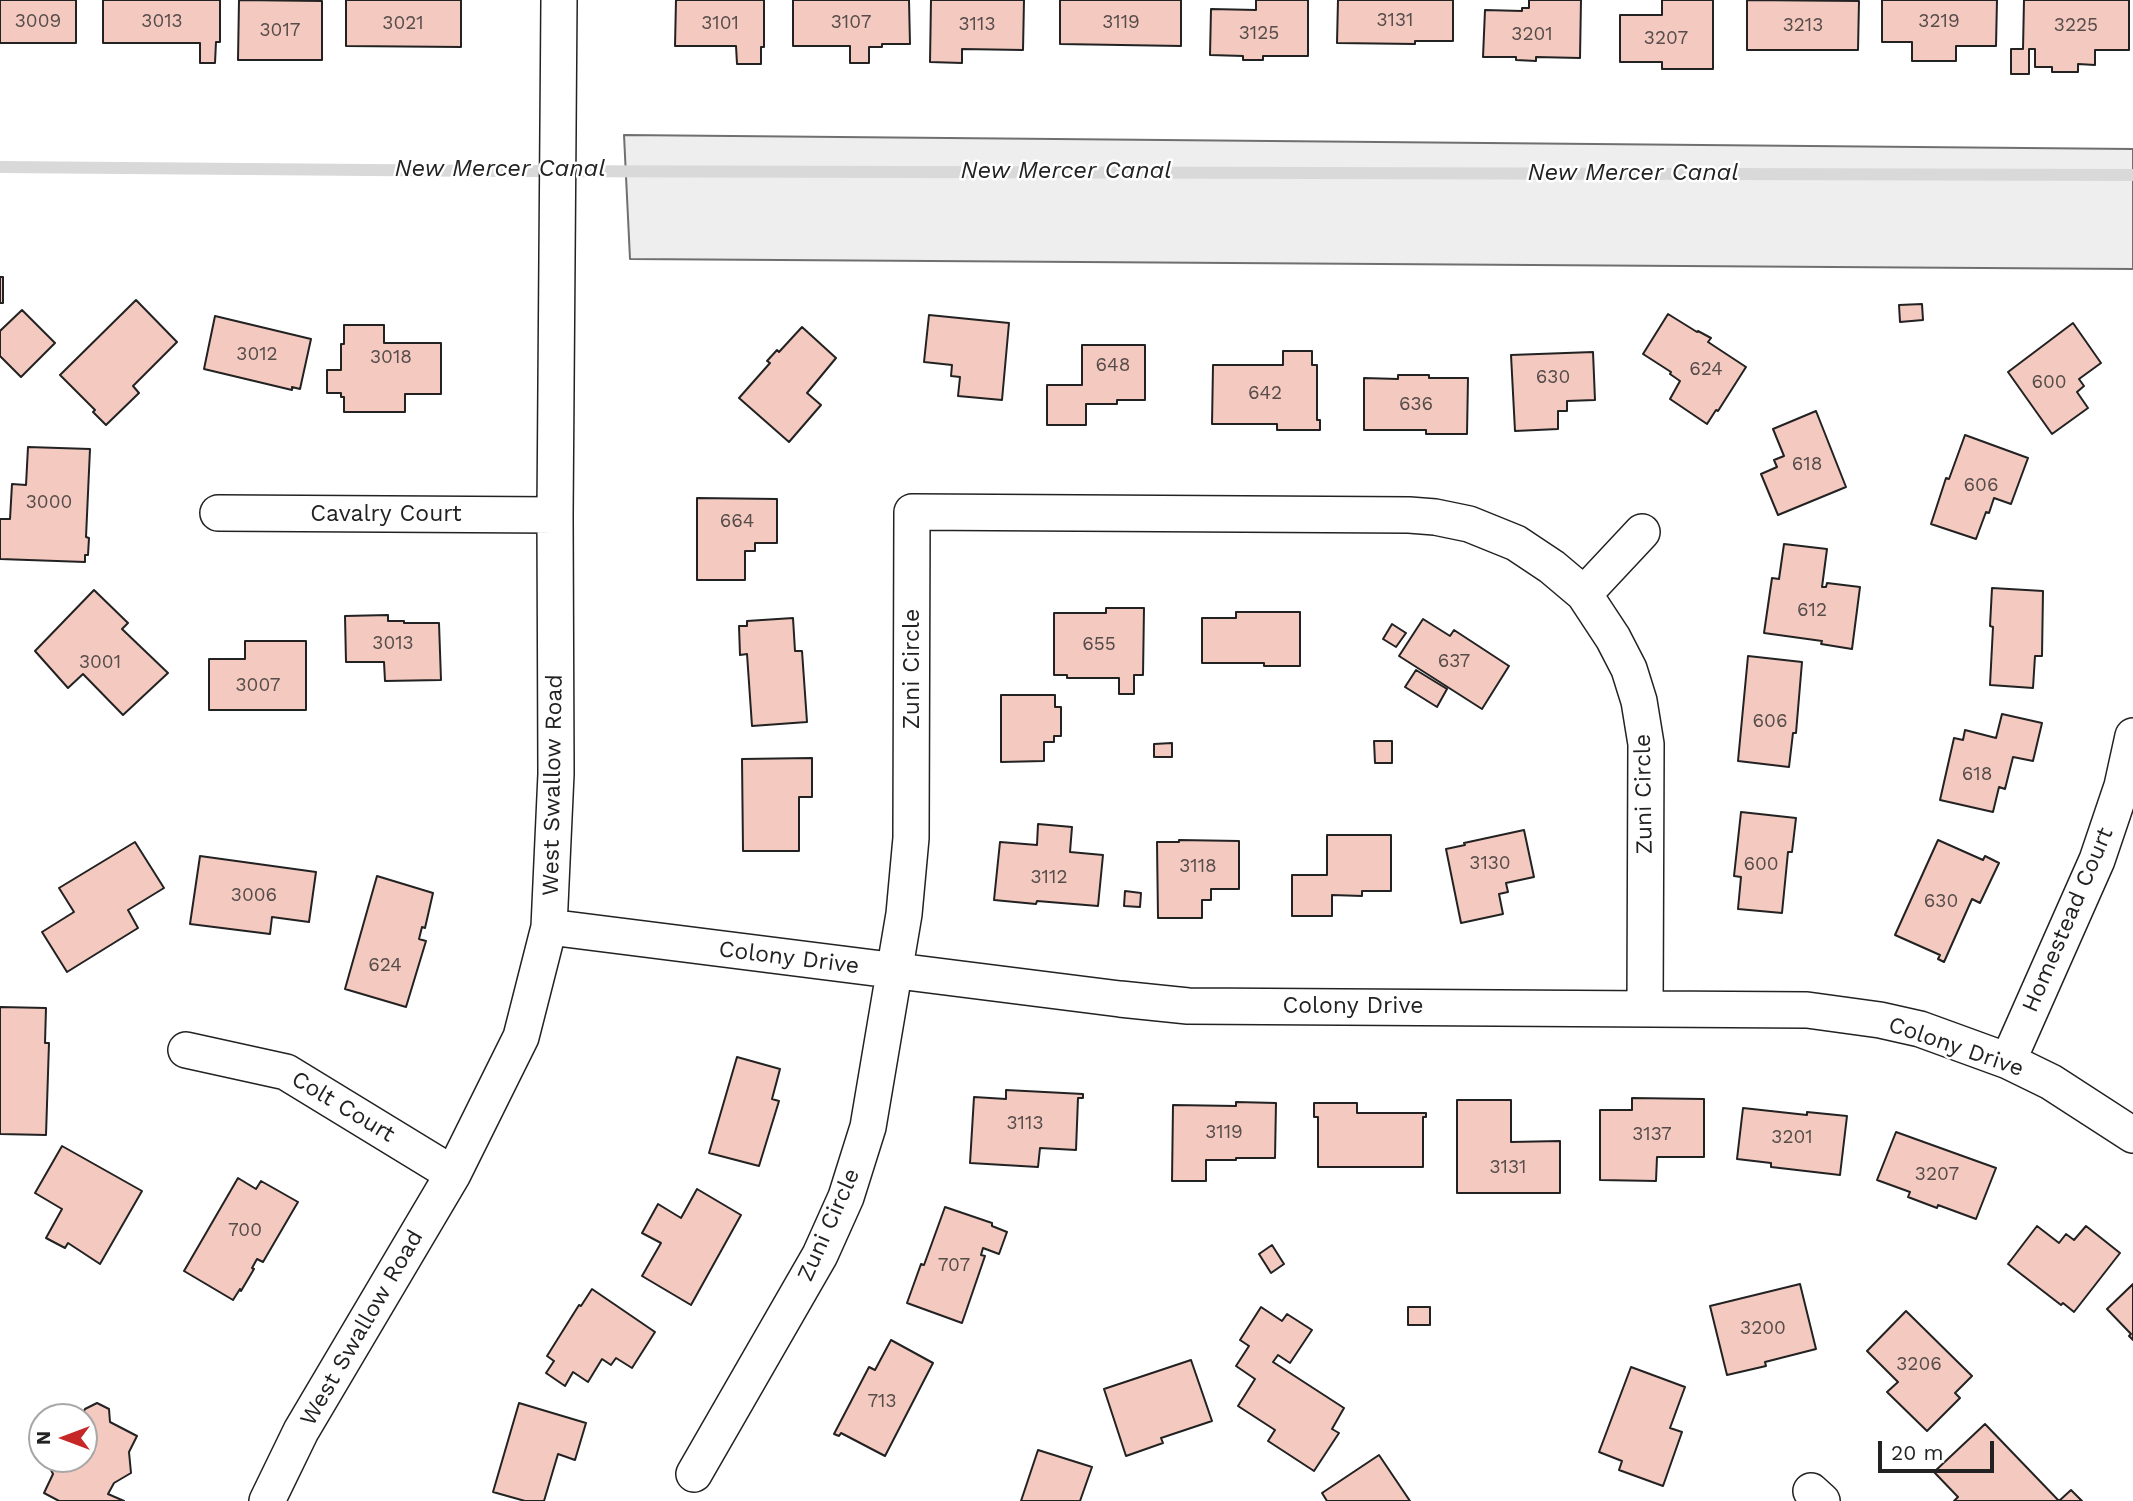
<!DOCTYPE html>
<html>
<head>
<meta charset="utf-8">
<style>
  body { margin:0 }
  #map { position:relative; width:2133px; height:1501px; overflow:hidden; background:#fff; font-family:"Work Sans",sans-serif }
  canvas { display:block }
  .north { position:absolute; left:28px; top:1403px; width:70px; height:70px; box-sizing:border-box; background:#fff; border:2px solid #a7a7a7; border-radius:50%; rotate:270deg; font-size:19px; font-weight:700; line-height:28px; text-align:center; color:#222 }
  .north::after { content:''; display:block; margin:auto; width:24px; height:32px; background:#c62828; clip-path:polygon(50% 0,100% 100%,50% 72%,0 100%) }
  .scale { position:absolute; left:1878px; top:1441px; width:116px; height:32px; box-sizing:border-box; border:4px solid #222; border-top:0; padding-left:9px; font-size:21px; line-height:24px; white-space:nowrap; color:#222; -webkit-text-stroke:5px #fff; paint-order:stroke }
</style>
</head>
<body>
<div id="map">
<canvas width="2133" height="1501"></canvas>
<div class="north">N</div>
<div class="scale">20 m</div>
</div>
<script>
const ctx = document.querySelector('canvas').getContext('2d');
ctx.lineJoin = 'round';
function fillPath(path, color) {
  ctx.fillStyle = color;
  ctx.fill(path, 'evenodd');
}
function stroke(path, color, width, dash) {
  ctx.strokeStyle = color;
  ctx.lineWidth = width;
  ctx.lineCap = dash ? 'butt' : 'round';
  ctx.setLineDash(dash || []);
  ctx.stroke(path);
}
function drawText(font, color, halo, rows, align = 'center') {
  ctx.font = font + ' "Work Sans",sans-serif';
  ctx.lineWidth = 5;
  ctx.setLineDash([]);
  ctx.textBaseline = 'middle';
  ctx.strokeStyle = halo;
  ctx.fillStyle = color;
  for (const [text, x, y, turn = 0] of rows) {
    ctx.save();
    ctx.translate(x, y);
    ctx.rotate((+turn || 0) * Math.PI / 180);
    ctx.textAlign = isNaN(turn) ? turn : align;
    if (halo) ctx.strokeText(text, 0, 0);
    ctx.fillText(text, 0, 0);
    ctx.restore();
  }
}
const green = new Path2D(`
  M 624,135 L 2133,149 L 2133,269 L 630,259 Z`);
fillPath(green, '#eee');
stroke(green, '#6f6f6f', 2);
stroke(new Path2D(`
  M 0,167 L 492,171 L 2133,175`), '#d9d9d9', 12);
const building = new Path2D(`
  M 0,0 L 76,0 L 76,43 L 0,43 Z
  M 103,0 L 220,0 L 220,42 L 216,42 L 215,63 L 200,63 L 200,43 L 103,43 Z
  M 239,0 L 322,1 L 322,60 L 238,60 Z
  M 346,0 L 461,0 L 461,47 L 346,46 Z
  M 676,0 L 764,0 L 764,47 L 761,47 L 761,64 L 737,64 L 736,46 L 675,46 Z
  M 793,0 L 909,0 L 910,44 L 882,44 L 882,47 L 869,47 L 869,63 L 850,63 L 850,46 L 793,46 Z
  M 931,0 L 1024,0 L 1023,50 L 962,49 L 962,63 L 930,62 Z
  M 1060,0 L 1181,0 L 1181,46 L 1060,44 Z
  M 1256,0 L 1308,0 L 1308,56 L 1263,56 L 1263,60 L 1243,60 L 1243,56 L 1210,55 L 1211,9 L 1256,10 Z
  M 1338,0 L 1453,0 L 1453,41 L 1415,41 L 1415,44 L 1337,43 Z
  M 1529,0 L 1581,0 L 1580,58 L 1536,57 L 1536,61 L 1516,60 L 1516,57 L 1483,57 L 1485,10 L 1522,11 L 1522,8 L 1529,8 Z
  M 1662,0 L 1713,0 L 1713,69 L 1662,69 L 1662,62 L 1620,62 L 1620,15 L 1662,15 Z
  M 1747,0 L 1859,1 L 1858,50 L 1747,50 Z
  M 1882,0 L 1997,0 L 1996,46 L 1956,46 L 1956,61 L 1912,61 L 1912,42 L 1882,42 Z
  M 2024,0 L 2129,0 L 2129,50 L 2095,50 L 2095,65 L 2078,64 L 2078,72 L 2052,72 L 2052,67 L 2035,67 L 2035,49 L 2029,49 L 2029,74 L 2011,74 L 2011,49 L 2023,49 Z
  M 0,277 L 3,277 L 3,303 L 0,303 Z
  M 136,300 L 177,342 L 133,386 L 139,393 L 106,425 L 93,412 L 95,410 L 60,375 Z
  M 1922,304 L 1923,320 L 1900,322 L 1899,305 Z
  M 22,310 L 55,343 L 21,377 L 0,356 L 0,331 Z
  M 1668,314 L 1697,332 L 1698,331 L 1711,338 L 1708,342 L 1746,367 L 1718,411 L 1716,410 L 1707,424 L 1670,399 L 1680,381 L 1670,374 L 1671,372 L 1643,354 Z
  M 929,315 L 1009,323 L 1002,400 L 958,396 L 960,377 L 951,376 L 952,365 L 924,362 Z
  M 215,316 L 311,339 L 300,389 L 292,387 L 292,390 L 204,369 Z
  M 2073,323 L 2101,363 L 2079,379 L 2084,386 L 2077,392 L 2088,408 L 2052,434 L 2008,372 Z
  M 344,325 L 384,325 L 384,343 L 441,343 L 441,394 L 405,394 L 405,412 L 344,412 L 344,397 L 341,397 L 341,393 L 327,393 L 327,370 L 341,370 L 341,344 L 344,344 Z
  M 802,327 L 836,358 L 807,393 L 821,405 L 789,442 L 739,398 L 770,363 L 767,361 L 777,350 L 779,352 Z
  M 1082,345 L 1145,345 L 1145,400 L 1117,400 L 1117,404 L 1086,404 L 1086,425 L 1047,425 L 1047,385 L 1082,385 Z
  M 1283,351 L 1312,351 L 1312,365 L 1317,365 L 1317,420 L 1320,420 L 1320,430 L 1277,430 L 1277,424 L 1212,424 L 1213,365 L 1283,365 Z
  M 1593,352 L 1595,400 L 1567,401 L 1567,411 L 1558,411 L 1558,429 L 1515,431 L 1511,355 Z
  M 1398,375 L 1429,375 L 1429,378 L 1468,378 L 1467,434 L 1426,434 L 1426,430 L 1364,430 L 1364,378 L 1398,379 Z
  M 1816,411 L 1846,487 L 1778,515 L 1761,474 L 1777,467 L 1774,460 L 1784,456 L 1773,429 Z
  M 1965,435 L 2028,458 L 2011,504 L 1994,498 L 1989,513 L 1986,512 L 1976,539 L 1931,524 L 1946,478 L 1949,479 Z
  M 28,447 L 90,449 L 86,537 L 89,538 L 88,555 L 85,555 L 85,562 L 0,559 L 0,519 L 10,519 L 12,484 L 26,485 Z
  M 697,498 L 777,499 L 777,543 L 755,543 L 755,551 L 745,551 L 745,580 L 697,580 Z
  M 1784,544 L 1827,549 L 1822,587 L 1826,587 L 1827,583 L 1860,587 L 1852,649 L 1821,644 L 1822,641 L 1764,633 L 1772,578 L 1779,579 Z
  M 1992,588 L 2043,591 L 2042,656 L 2035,656 L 2033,688 L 1990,685 L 1993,627 L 1990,626 Z
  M 94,590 L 128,623 L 122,629 L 168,673 L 123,715 L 83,674 L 68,688 L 35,651 Z
  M 1106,608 L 1144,608 L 1143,675 L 1134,675 L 1134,694 L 1119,694 L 1119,678 L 1067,678 L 1067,675 L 1054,675 L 1054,613 L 1106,613 Z
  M 1236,612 L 1300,612 L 1300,666 L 1264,666 L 1264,663 L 1202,663 L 1202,618 L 1236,618 Z
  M 388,615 L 388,621 L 404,621 L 404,623 L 439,623 L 441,680 L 385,681 L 384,662 L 346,662 L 345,616 Z
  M 793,618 L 795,651 L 802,651 L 807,722 L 752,726 L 747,654 L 740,655 L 739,626 L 747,626 L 747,621 Z
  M 1423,619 L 1450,636 L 1454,630 L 1509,666 L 1482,709 L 1399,656 Z
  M 1392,624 L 1406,633 L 1396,647 L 1383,639 Z
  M 245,641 L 306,641 L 306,710 L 209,710 L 209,659 L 245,659 Z
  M 1748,656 L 1802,662 L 1796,733 L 1793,733 L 1789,767 L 1738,761 Z
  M 1416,670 L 1447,689 L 1437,707 L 1405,687 Z
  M 1001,695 L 1055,695 L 1055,707 L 1061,707 L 1061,736 L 1054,736 L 1054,742 L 1044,742 L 1044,761 L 1001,762 Z
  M 2002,714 L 2042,723 L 2033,761 L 2013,757 L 2005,789 L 1999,787 L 1993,812 L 1940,800 L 1954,738 L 1963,740 L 1965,730 L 1996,738 Z
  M 1374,741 L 1392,741 L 1392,763 L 1375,763 Z
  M 1172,743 L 1172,757 L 1154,757 L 1154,744 Z
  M 812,758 L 812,797 L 799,797 L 799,851 L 743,851 L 742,759 Z
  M 1741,812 L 1796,818 L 1792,852 L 1788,852 L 1782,913 L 1738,909 L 1741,877 L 1734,876 Z
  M 1038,824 L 1072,827 L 1070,852 L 1103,855 L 1098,906 L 1037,901 L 1036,904 L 994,900 L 1000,842 L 1037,845 Z
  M 1524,830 L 1534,877 L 1506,883 L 1508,892 L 1499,894 L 1503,914 L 1461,923 L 1446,849 L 1465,845 L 1464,843 Z
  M 1327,835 L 1391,835 L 1391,891 L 1362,891 L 1362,896 L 1332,895 L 1332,916 L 1292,916 L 1292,875 L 1327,875 Z
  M 1179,840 L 1239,841 L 1239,889 L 1211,889 L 1211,900 L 1202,900 L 1202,918 L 1158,918 L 1157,842 L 1179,842 Z
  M 1938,840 L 1983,860 L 1985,856 L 1999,863 L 1980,903 L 1972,899 L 1944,962 L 1938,959 L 1940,955 L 1895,935 Z
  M 135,842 L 164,888 L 128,910 L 138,928 L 67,972 L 42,932 L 74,912 L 59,888 Z
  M 200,856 L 316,872 L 309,922 L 272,917 L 270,934 L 190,924 Z
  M 377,876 L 433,893 L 425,928 L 422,927 L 419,939 L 426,941 L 406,1007 L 345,989 Z
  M 1125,891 L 1141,893 L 1140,907 L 1124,906 Z
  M 0,1007 L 46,1008 L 45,1043 L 49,1043 L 46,1135 L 0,1134 Z
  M 737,1057 L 780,1069 L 772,1099 L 779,1101 L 759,1166 L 709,1153 Z
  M 1006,1090 L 1083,1094 L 1083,1098 L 1078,1098 L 1076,1150 L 1040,1148 L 1038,1167 L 970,1163 L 974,1097 L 1006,1099 Z
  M 1632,1098 L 1704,1099 L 1704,1157 L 1657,1157 L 1656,1181 L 1600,1180 L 1600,1110 L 1632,1110 Z
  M 1457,1100 L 1511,1100 L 1511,1142 L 1560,1141 L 1560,1193 L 1457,1193 Z
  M 1236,1102 L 1276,1103 L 1275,1158 L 1236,1158 L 1236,1160 L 1206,1160 L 1206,1181 L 1172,1181 L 1173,1105 L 1236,1106 Z
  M 1314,1103 L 1357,1103 L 1357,1113 L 1426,1113 L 1426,1117 L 1423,1117 L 1423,1167 L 1318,1167 L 1318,1117 L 1314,1117 Z
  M 1743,1108 L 1807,1115 L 1807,1112 L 1847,1116 L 1840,1175 L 1771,1167 L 1771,1163 L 1737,1159 Z
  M 1896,1132 L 1996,1168 L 1976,1219 L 1938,1205 L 1937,1208 L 1908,1197 L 1910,1192 L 1877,1180 Z
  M 62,1146 L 142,1191 L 100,1264 L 68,1243 L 65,1248 L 46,1238 L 62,1209 L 35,1193 Z
  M 238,1178 L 256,1189 L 261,1181 L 298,1202 L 263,1262 L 257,1259 L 252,1268 L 254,1269 L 241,1291 L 240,1289 L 233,1300 L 184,1271 Z
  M 697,1189 L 741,1215 L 691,1305 L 642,1276 L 661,1243 L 642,1233 L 658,1204 L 681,1218 Z
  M 945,1207 L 992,1223 L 992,1226 L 1007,1232 L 999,1254 L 983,1248 L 981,1255 L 985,1256 L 962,1323 L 907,1303 L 921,1264 L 924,1265 Z
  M 2037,1226 L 2059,1243 L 2066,1234 L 2074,1240 L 2086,1226 L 2120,1253 L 2074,1312 L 2063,1303 L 2061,1305 L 2008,1264 Z
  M 1272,1245 L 1284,1264 L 1271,1273 L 1259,1254 Z
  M 1800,1284 L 1816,1349 L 1765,1362 L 1766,1366 L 1727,1375 L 1710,1306 Z
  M 2133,1284 L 2133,1340 L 2129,1336 L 2131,1334 L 2107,1309 Z
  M 592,1289 L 655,1332 L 632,1368 L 616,1358 L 611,1365 L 602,1359 L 588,1382 L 573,1372 L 565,1386 L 546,1373 L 554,1361 L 547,1356 L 579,1305 L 581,1306 Z
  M 1261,1307 L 1282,1321 L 1287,1314 L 1312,1330 L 1290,1363 L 1278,1355 L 1273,1362 L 1344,1408 L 1332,1429 L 1339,1433 L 1314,1471 L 1268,1441 L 1275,1430 L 1238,1406 L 1255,1379 L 1236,1366 L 1249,1346 L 1240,1340 Z
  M 1408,1307 L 1430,1307 L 1430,1325 L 1408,1325 Z
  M 1906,1311 L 1972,1376 L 1955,1393 L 1960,1398 L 1927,1431 L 1887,1392 L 1898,1382 L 1867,1351 Z
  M 891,1340 L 933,1363 L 885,1456 L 841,1433 L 839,1436 L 834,1434 L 869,1367 L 875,1370 Z
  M 1191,1360 L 1212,1421 L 1161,1438 L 1163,1443 L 1126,1456 L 1104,1389 Z
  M 1631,1367 L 1685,1387 L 1670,1428 L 1682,1432 L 1663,1486 L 1619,1470 L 1622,1461 L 1599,1452 Z
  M 97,1403 L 109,1409 L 110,1422 L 137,1436 L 129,1452 L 131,1473 L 114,1483 L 108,1494 L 124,1501 L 59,1501 L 44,1493 L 53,1474 L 49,1466 L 52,1459 L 84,1459 L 84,1417 L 81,1417 L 85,1409 Z
  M 519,1403 L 586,1423 L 575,1460 L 558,1454 L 544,1501 L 525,1501 L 493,1492 Z
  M 1985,1424 L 2059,1501 L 2071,1490 L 2082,1501 L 1954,1501 L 1958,1497 L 1934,1472 Z
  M 1038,1450 L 1092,1467 L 1080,1501 L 1021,1501 Z
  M 1379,1455 L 1410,1501 L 1327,1501 L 1322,1493 Z`);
fillPath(building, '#f3c9c0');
stroke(building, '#222', 2);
const street = new Path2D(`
  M 218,513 L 555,515
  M 1584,594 L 1642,532
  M 549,927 L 1120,999 L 1188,1006 L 1807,1010 L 1880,1020 L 1920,1029 L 2008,1061 L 2051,1082 L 2133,1135
  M 186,1050 L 286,1072 L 453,1174
  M 2008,1061 L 2097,860 L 2122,786 L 2133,736
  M 694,1474 L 820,1255 L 846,1197 L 868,1127 L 904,914 L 911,838 L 912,512 L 1409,515 L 1435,517 L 1469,524 L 1516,543 L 1552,567 L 1584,594 L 1613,638 L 1629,669 L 1639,701 L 1646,744 L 1645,1008
  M 1811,1491 L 1822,1501
  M 267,1501 L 301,1431 L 453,1174 L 521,1037 L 549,927 L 556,774 L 555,515 L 559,0`);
stroke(street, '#222', 38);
stroke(street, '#fff', 35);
drawText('19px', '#564c4a', null, [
  ["3131",1395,20],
  ["3009",38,21],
  ["3013",162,21],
  ["3219",1939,21],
  ["3107",851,22],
  ["3119",1121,22],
  ["3021",403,23],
  ["3101",720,23],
  ["3113",977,24],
  ["3213",1803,25],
  ["3225",2076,25],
  ["3017",280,30],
  ["3125",1259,33],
  ["3201",1532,34],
  ["3207",1666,38],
  ["3012",257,354],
  ["3018",391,357],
  ["648",1113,365],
  ["624",1706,369],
  ["630",1553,377],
  ["600",2049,382],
  ["642",1265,393],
  ["636",1416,404],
  ["618",1807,464],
  ["606",1981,485],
  ["3000",49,502],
  ["664",737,521],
  ["612",1812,610],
  ["3013",393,643],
  ["655",1099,644],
  ["637",1454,661],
  ["3001",100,662],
  ["3007",258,685],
  ["606",1770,721],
  ["618",1977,774],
  ["3130",1490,863],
  ["600",1761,864],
  ["3118",1198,866],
  ["3112",1049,877],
  ["3006",254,895],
  ["630",1941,901],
  ["624",385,965],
  ["3113",1025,1123],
  ["3119",1224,1132],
  ["3137",1652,1134],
  ["3201",1792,1137],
  ["3131",1508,1167],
  ["3207",1937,1174],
  ["700",245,1230],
  ["707",954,1265],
  ["3200",1763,1328],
  ["3206",1919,1364],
  ["713",882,1401]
]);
drawText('23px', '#222', '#fff', [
  ["Cavalry Court",386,514],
  ["Zuni Circle",912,669,-90],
  ["West Swallow Road",553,785,-89],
  ["Zuni Circle",1644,794,-91],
  ["Homestead Court",2068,920,-67],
  ["Colony Drive",789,958,7],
  ["Colony Drive",1353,1006],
  ["Colony Drive",1956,1047,19],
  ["Colt Court",343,1107,31],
  ["Zuni Circle",829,1225,-66],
  ["West Swallow Road",362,1328,-60]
]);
drawText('italic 24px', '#222', '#fff', [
  ["New Mercer Canal",500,169],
  ["New Mercer Canal",1066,171],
  ["New Mercer Canal",1633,173]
]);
</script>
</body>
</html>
